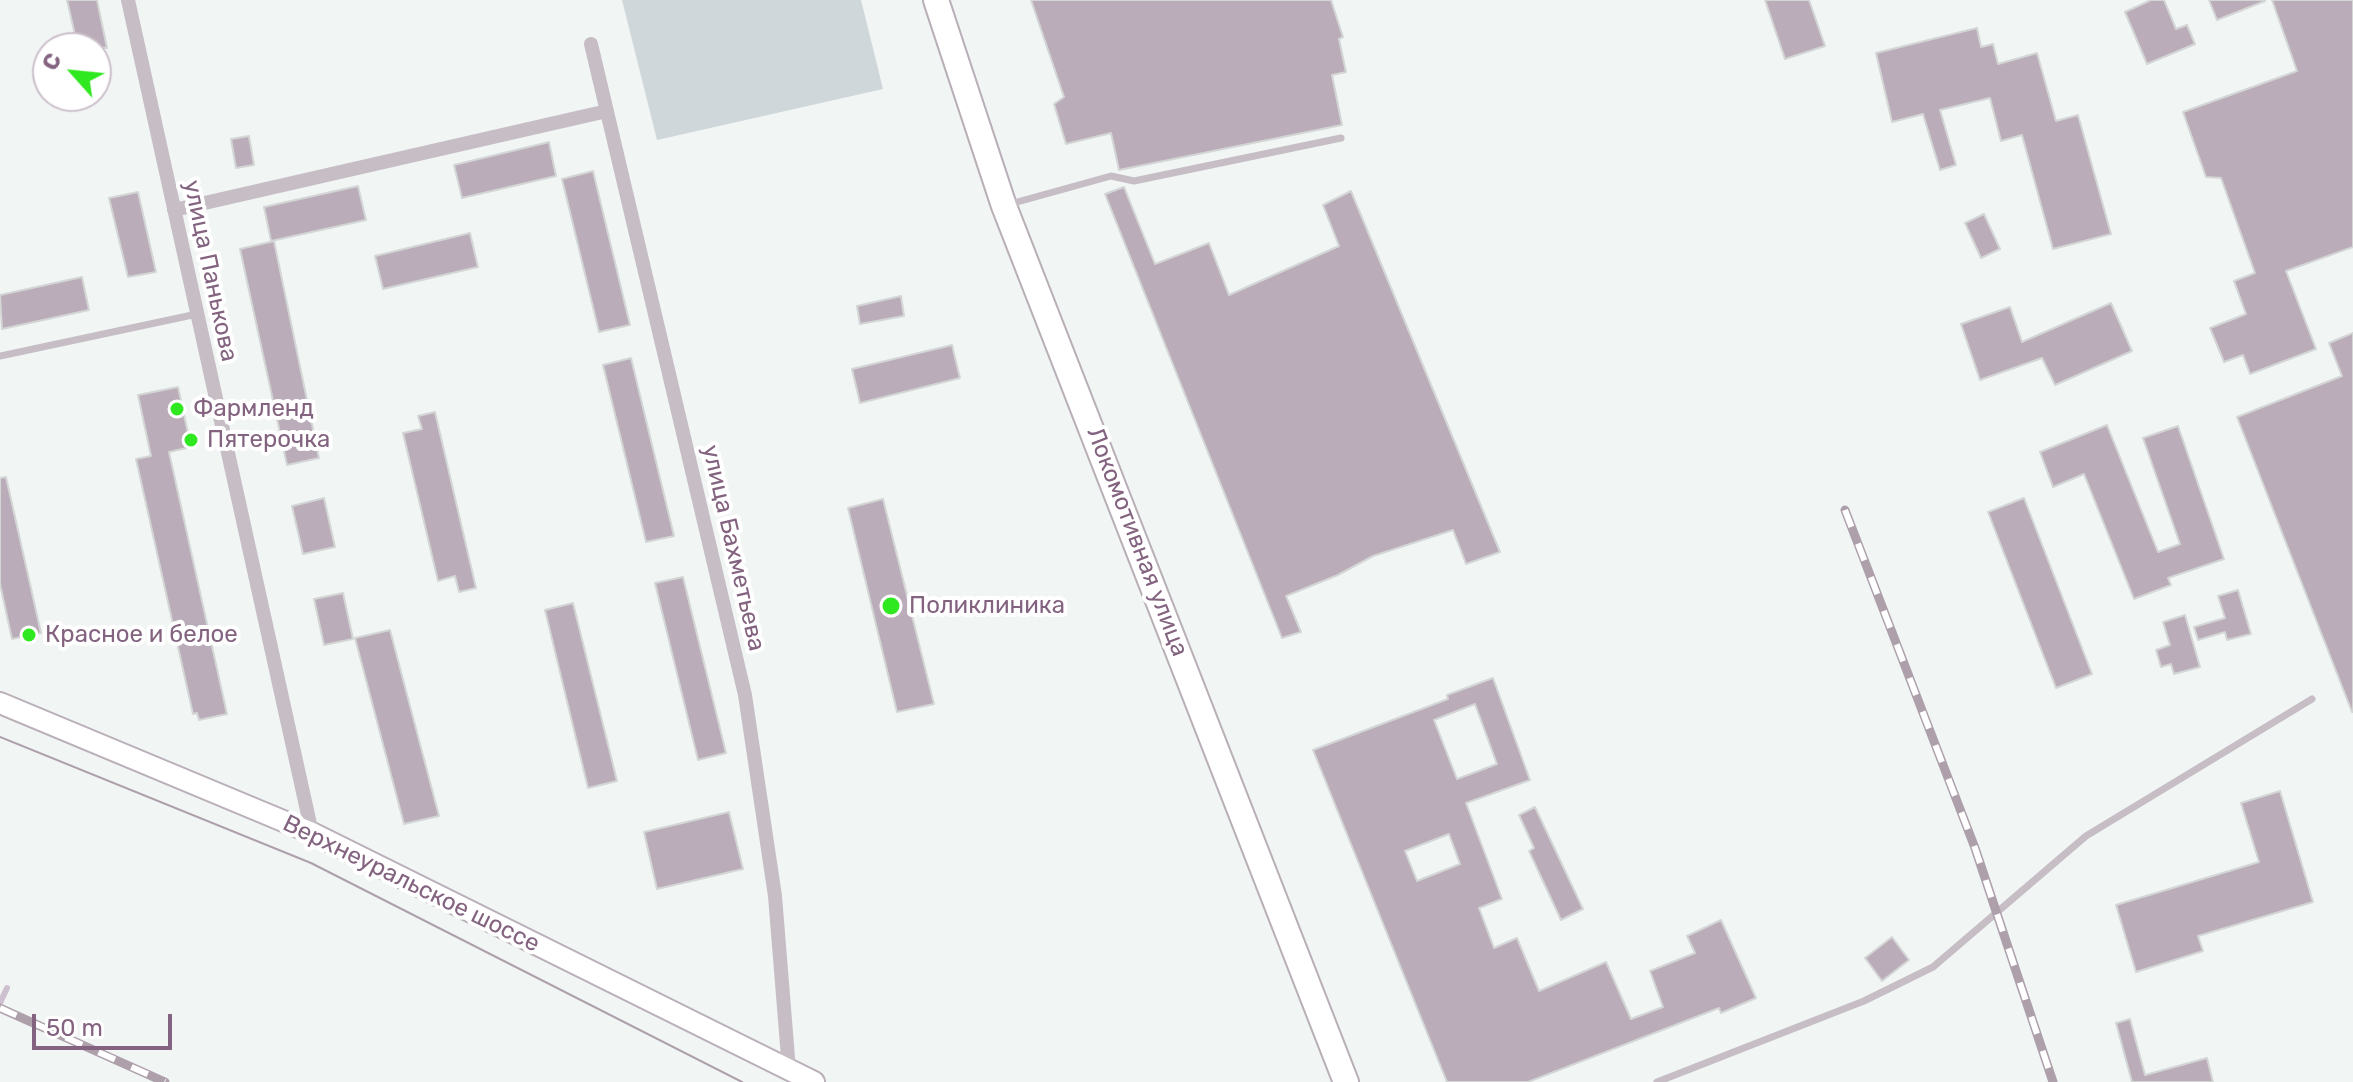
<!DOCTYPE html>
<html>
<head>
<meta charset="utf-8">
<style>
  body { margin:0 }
  #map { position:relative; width:2353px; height:1082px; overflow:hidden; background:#f1f5f4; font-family:Rubik,sans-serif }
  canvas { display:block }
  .north { position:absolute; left:32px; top:32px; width:80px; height:80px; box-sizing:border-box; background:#fff; border:2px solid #cdc1cc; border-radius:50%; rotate:297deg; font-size:22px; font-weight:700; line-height:32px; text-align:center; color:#83637f }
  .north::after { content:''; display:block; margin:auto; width:28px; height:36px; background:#2fe81f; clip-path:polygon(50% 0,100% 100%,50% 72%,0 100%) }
  .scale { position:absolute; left:32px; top:1014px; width:140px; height:36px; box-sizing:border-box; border:4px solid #83637f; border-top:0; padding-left:10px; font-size:24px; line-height:28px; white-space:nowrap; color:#83637f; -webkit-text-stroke:6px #fff; paint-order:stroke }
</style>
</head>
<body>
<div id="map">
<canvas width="2353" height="1082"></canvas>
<div class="north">С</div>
<div class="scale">50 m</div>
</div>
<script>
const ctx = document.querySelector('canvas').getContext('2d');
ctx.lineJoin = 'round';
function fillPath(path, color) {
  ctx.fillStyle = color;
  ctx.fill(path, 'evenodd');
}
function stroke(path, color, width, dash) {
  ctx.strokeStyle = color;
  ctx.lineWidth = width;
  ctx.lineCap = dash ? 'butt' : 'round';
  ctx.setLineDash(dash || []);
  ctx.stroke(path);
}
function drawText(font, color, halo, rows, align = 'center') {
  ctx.font = font + ' Rubik,sans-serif';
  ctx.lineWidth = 8;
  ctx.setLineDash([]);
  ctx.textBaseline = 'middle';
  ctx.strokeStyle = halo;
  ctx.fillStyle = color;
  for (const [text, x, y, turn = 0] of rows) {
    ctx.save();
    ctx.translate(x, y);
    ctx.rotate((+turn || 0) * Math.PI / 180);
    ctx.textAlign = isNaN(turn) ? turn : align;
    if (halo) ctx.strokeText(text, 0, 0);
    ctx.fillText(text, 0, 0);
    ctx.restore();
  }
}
fillPath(new Path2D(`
  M 622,0 L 861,0 L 883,89 L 657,140 Z`), '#d0d7da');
stroke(new Path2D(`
  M 0,1003 L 7,988`), '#cec0cf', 6);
const building = new Path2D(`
  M 67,0 L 97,0 L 107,48 L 78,48 Z
  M 1031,0 L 1331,0 L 1343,37 L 1339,39 L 1346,72 L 1332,75 L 1342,125 L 1119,170 L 1111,133 L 1066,144 L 1054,104 L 1064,97 Z
  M 1765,0 L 1809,0 L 1825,46 L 1785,59 Z
  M 2151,0 L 2164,0 L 2176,29 L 2187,25 L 2195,44 L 2147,64 L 2125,12 Z
  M 2209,0 L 2264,0 L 2265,1 L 2217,20 Z
  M 2272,0 L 2353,0 L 2353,247 L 2286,271 L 2316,349 L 2250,374 L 2243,355 L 2224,362 L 2210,328 L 2246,314 L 2234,281 L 2255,273 L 2221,178 L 2206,177 L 2183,112 L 2297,71 Z
  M 1977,28 L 1981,47 L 1993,44 L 1998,64 L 2037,53 L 2056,121 L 2078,115 L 2111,234 L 2053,249 L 2022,135 L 2001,141 L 1990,98 L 1940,110 L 1956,165 L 1940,170 L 1923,114 L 1892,122 L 1876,53 Z
  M 249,136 L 254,165 L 236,168 L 231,139 Z
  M 549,142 L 556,176 L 462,198 L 454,165 Z
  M 593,171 L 630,325 L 599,332 L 562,179 Z
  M 358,186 L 366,220 L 271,241 L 264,207 Z
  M 1124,187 L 1155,264 L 1209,243 L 1229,295 L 1339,246 L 1323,205 L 1351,191 L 1500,552 L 1466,564 L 1453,530 L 1373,556 L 1338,575 L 1286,596 L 1301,632 L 1282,638 L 1105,194 Z
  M 138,192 L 156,272 L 128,277 L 109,198 Z
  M 1984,214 L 2000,249 L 1981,258 L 1965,223 Z
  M 470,233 L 478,267 L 383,289 L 375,256 Z
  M 274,241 L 319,458 L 287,465 L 240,249 Z
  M 82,277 L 89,310 L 2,329 L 0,295 Z
  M 901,296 L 904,316 L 860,324 L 857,306 Z
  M 2111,303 L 2132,351 L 2055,385 L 2042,358 L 1980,380 L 1961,324 L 2010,307 L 2022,342 Z
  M 2353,333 L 2353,712 L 2352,712 L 2237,417 L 2342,376 L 2329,343 Z
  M 952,345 L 960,378 L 860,403 L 852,369 Z
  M 631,358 L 674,536 L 646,542 L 603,365 Z
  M 178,387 L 191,447 L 169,452 L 227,714 L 199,720 L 197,713 L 193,714 L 136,459 L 151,456 L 138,395 Z
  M 435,412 L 476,588 L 459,592 L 455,576 L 438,581 L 403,433 L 422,429 L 418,416 Z
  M 2107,425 L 2158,552 L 2180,544 L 2143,438 L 2178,426 L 2224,559 L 2168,578 L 2171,585 L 2134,599 L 2084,474 L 2053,487 L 2040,452 Z
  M 6,477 L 41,633 L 12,639 L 0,584 L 0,478 Z
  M 324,498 L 335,547 L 303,554 L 292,506 Z
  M 2024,498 L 2092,674 L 2056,688 L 1988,512 Z
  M 883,499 L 934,704 L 897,712 L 848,508 Z
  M 683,577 L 726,753 L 698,760 L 655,583 Z
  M 2238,590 L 2251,634 L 2227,640 L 2225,632 L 2198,640 L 2194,627 L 2225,618 L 2218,596 Z
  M 343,593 L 353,639 L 324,645 L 314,599 Z
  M 573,603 L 617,781 L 588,788 L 545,610 Z
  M 2185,615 L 2200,667 L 2174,674 L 2171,664 L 2161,667 L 2156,650 L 2170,645 L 2163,622 Z
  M 390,630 L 439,816 L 404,824 L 355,638 Z
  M 1493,678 L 1530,780 L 1466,803 L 1502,899 L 1479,908 L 1494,948 L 1517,938 L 1539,991 L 1606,962 L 1631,1019 L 1663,1007 L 1650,971 L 1695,953 L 1687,936 L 1721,920 L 1756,998 L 1721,1013 L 1719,1008 L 1528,1082 L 1447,1082 L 1313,750 L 1448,699 L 1447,695 ZM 1475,704 L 1497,764 L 1457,779 L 1434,720 ZM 1449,834 L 1460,864 L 1417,881 L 1405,851 Z
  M 2280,791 L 2313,902 L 2198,936 L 2203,951 L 2136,972 L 2116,905 L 2259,862 L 2241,803 Z
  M 1535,807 L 1583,909 L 1561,920 L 1529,851 L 1534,848 L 1519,815 Z
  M 729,812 L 743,869 L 657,889 L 644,832 Z
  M 1892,937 L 1909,960 L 1882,981 L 1865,958 Z
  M 2130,1019 L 2145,1075 L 2207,1058 L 2213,1082 L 2132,1082 L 2116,1023 Z`);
fillPath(building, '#baadb9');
stroke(building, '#d4d6d6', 2);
const secondary = new Path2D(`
  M 0,703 L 312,833 L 814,1082`);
const primary = new Path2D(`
  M 936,0 L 1004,206 L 1346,1082`);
stroke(secondary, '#bab0b9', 24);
stroke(primary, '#b8afb7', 28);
stroke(new Path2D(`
  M 1010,204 L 1111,176 L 1134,181 L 1341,138
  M 0,356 L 197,314
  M 1657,1082 L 1864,1001 L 1933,967 L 2086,836 L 2312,699`), '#c6bdc5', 7);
stroke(new Path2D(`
  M 128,0 L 312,833
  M 591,44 L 745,695 L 775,896 L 789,1070
  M 174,210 L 607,111`), '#c6bdc5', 14);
stroke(secondary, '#fff', 20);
stroke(primary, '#fff', 24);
stroke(new Path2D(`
  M 0,737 L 311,863 L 742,1082`), '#ada0ab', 2);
const rail = new Path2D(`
  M 1845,510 L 1975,848 L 2053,1082
  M 0,1008 L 165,1082`);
stroke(rail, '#ada0ab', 9);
stroke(rail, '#fff', 6, [18]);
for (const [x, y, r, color] of [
  [177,409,8,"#2fe81f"],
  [191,440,8,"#2fe81f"],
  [891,606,10,"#2fe81f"],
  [29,635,8,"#2fe81f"]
]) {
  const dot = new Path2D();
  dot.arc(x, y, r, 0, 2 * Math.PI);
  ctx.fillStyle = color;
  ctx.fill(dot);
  stroke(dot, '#fff', 3);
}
drawText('24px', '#83637f', '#fff', [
  ["улица Панькова",210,271,78],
  ["Локомотивная улица",1137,542,69],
  ["улица Бахметьева",733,548,77],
  ["Верхнеуральское шоссе",411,884,26]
]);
drawText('24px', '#83637f', '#fff', [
  ["Фармленд",193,409],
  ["Пятерочка",207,440],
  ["Поликлиника",909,606],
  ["Красное и белое",45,635]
], 'left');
</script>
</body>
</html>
